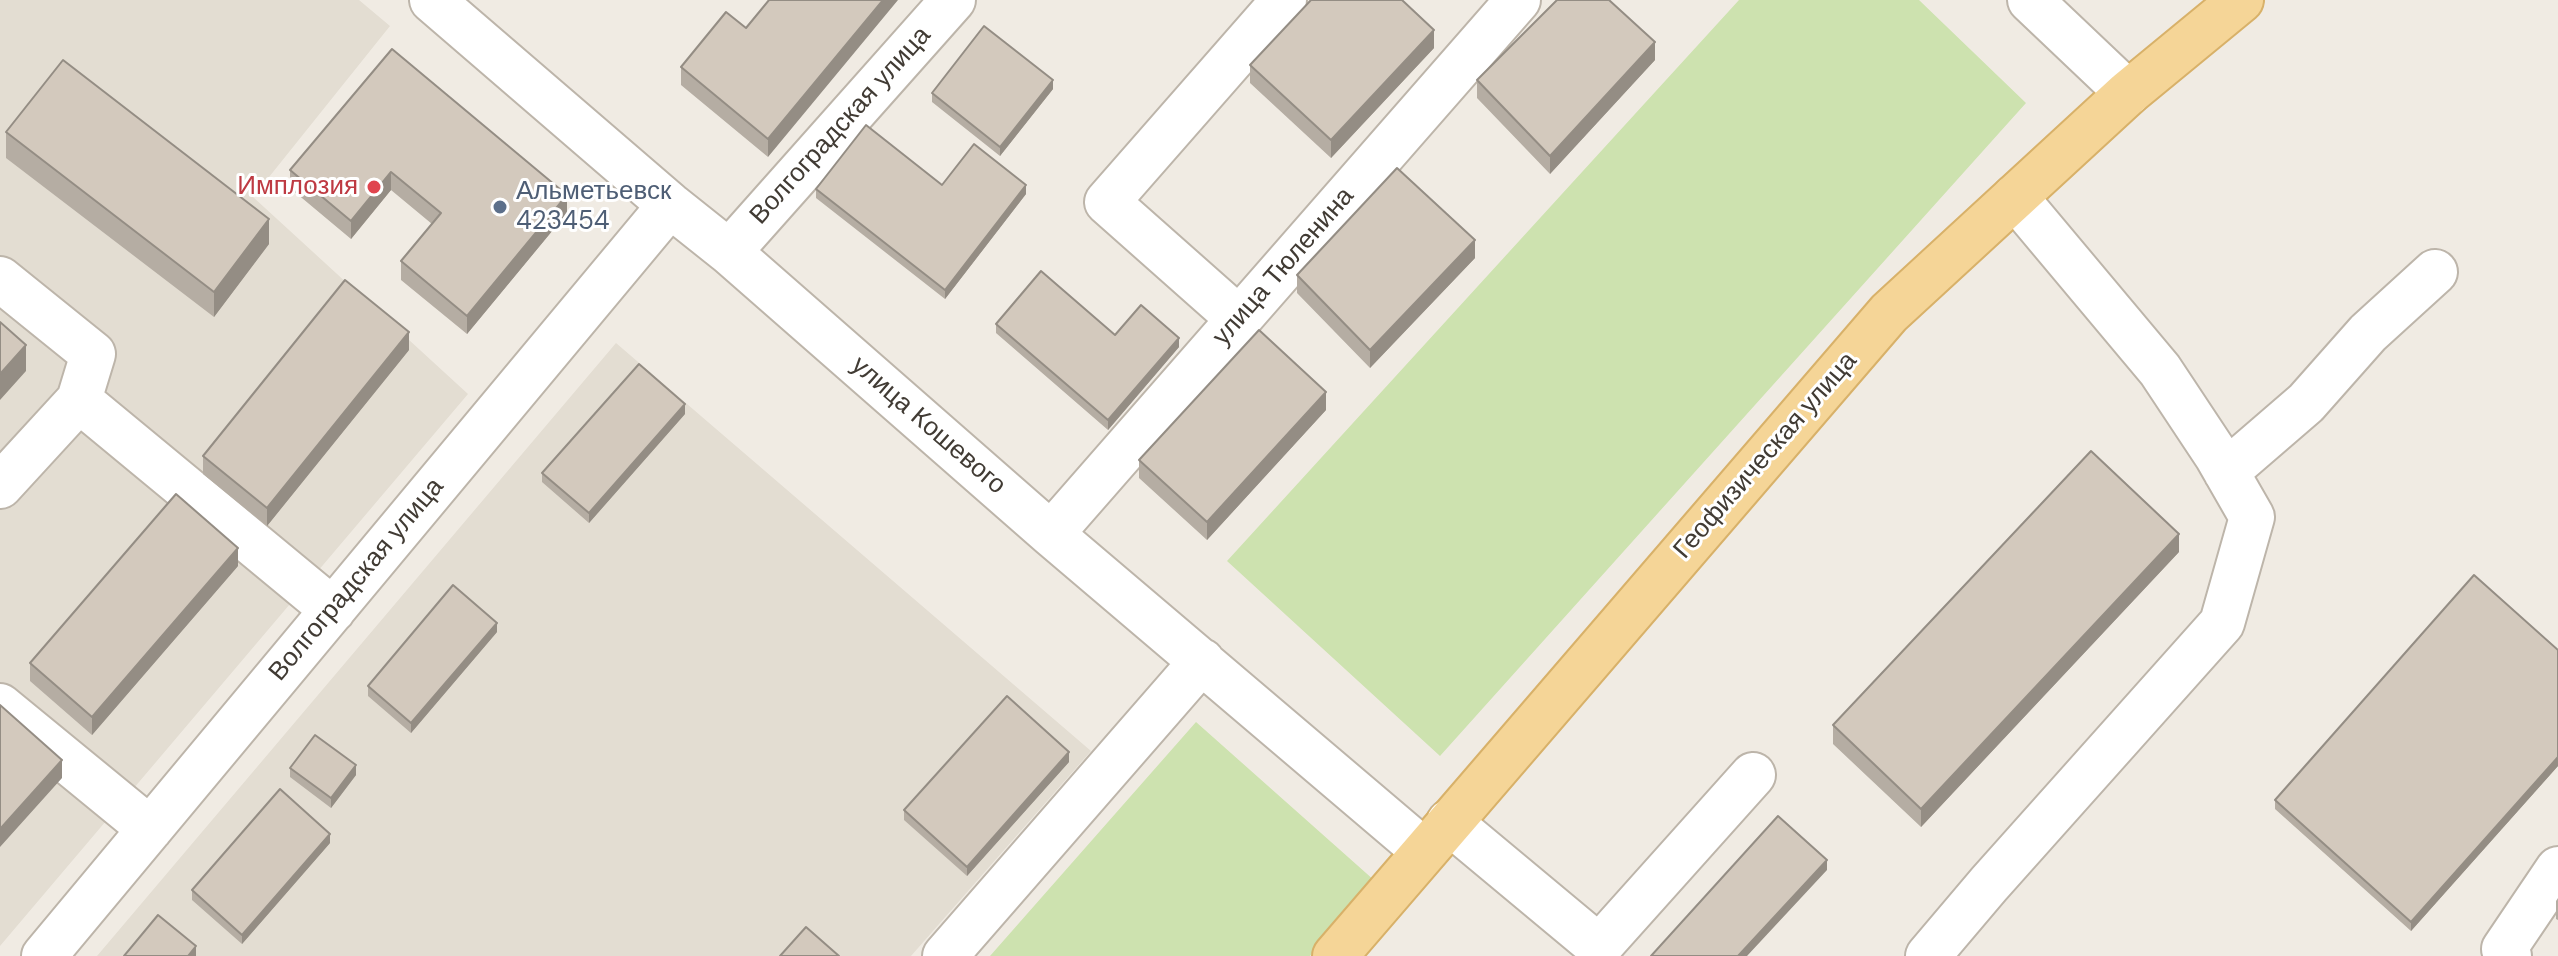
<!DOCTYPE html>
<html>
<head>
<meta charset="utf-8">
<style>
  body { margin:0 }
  canvas { display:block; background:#f0ebe3 }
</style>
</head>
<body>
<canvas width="2558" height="956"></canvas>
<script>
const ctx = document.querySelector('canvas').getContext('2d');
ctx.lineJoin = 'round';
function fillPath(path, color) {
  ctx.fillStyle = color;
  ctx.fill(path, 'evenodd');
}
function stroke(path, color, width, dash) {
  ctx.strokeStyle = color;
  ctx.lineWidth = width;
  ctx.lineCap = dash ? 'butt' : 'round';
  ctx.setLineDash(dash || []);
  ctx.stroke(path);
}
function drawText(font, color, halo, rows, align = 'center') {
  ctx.font = font + ' "DM Sans",sans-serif';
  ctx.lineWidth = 6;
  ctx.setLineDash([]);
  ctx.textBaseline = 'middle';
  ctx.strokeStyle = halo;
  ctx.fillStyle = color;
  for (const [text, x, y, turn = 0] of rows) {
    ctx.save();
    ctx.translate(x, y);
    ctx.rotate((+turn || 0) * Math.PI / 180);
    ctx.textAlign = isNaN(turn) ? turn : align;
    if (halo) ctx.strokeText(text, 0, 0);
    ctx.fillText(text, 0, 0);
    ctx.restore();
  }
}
fillPath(new Path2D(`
  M 0,0 L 359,0 L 390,26 L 253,197 L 468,394 L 0,946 Z
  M 616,343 L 1091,751 L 911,956 L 97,956 Z`), '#e3ddd2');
fillPath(new Path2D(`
  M 1739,0 L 1919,0 L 2026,103 L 1440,756 L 1227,561 Z
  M 1196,722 L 1375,881 L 1310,956 L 990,956 Z`), '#cde2af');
const minor = new Path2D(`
  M 432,0 L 670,205 L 729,252 L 1051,534 L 1424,851
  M 2030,0 L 2128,93
  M 729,252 L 953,0
  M 0,279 L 93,354 L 79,400
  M 1239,319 L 1107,202 L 1284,0
  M 2226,472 L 2306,403 L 2368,333 L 2435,272
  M 0,486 L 79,400 L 333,610
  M 1051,534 L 1518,0
  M 0,706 L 150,829
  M 1449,822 L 1599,947 L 1753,775
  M 44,956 L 670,205
  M 945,956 L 1202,661
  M 1928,956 L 1989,884 L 2222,623 L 2252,517 L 2217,456 L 2160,370 L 2015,197
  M 2509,956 L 2504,949 L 2558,869`);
const major = new Path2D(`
  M 1335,956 L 1889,313 L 2128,93 L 2241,0`);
stroke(minor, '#bdb5aa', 48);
stroke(major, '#d8b169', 48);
stroke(minor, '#fff', 44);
stroke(major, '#f5d597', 44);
fillPath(new Path2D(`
  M 769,0 L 768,157 L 681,85 L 681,67 L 746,28 Z
  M 1434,48 L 1331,158 L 1250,83 L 1250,65 Z
  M 392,49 L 567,213 L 467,334 L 401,280 L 401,261 L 432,224 L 391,190 L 351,239 L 290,188 L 290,170 Z
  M 1655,60 L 1550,174 L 1477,98 L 1477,80 Z
  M 1053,89 L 1000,156 L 932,102 L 932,93 Z
  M 6,132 L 269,244 L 214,317 L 6,158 Z
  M 942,185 L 1026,194 L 945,299 L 816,198 L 816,189 Z
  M 1475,258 L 1370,368 L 1297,293 L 1297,275 Z
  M 996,324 L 1115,335 L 1179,347 L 1108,430 L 996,333 Z
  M 409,350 L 267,526 L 203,474 L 203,456 Z
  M 1326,410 L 1207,540 L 1139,478 L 1139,460 Z
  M 685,414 L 589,523 L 542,482 L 542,473 Z
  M 2179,552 L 1921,827 L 1833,744 L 1833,725 Z
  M 238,566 L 92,735 L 30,681 L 30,663 Z
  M 497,632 L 411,733 L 368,696 L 368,686 Z
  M 2558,650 L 2558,766 L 2411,931 L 2275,809 L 2275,800 Z
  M 1069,762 L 967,876 L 904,820 L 904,810 Z
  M 290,768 L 356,775 L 331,808 L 290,777 Z
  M 330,843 L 242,944 L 192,900 L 192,890 Z
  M 2558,898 L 2558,920 L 2556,919 L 2556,901 Z`), '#b5ada3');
fillPath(new Path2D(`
  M 883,0 L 898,0 L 768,157 L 768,139 Z
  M 1434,30 L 1434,48 L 1331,158 L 1331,140 Z
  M 1655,42 L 1655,60 L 1550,174 L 1550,156 Z
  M 1053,80 L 1053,89 L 1000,156 L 1000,147 Z
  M 391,172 L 391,190 L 351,239 L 351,221 Z
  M 1026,185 L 1026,194 L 945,299 L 945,290 Z
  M 567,195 L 567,213 L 467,334 L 467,316 Z
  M 269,219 L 269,244 L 214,317 L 214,292 Z
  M 1475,240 L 1475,258 L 1370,368 L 1370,350 Z
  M 409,332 L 409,350 L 267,526 L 267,508 Z
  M 1179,338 L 1179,347 L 1108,430 L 1108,420 Z
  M 26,345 L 26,371 L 0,400 L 0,374 Z
  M 1326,392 L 1326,410 L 1207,540 L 1207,522 Z
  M 685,404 L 685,414 L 589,523 L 589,513 Z
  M 2179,534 L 2179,552 L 1921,827 L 1921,809 Z
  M 238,548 L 238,566 L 92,735 L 92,717 Z
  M 497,623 L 497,632 L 411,733 L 411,723 Z
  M 1069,752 L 1069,762 L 967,876 L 967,867 Z
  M 2558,757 L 2558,766 L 2411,931 L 2411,922 Z
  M 62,760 L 62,778 L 0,847 L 0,829 Z
  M 356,765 L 356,775 L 331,808 L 331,798 Z
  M 330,834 L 330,843 L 242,944 L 242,935 Z
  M 1827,860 L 1827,870 L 1747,956 L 1738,956 Z
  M 196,946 L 196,956 L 188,956 Z`), '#948d84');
const building = new Path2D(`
  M 769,0 L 883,0 L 768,139 L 681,67 L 726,12 L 746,28 Z
  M 1311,0 L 1402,0 L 1434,30 L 1331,140 L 1250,65 Z
  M 1557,0 L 1609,0 L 1655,42 L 1550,156 L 1477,80 Z
  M 984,26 L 1053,80 L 1000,147 L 932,93 Z
  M 392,49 L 567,195 L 467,316 L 401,261 L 441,213 L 391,172 L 351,221 L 290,170 Z
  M 63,60 L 269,219 L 214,292 L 6,132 Z
  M 866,125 L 942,185 L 974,144 L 1026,185 L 945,290 L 816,189 Z
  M 1397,168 L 1475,240 L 1370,350 L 1297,275 Z
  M 1041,271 L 1115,335 L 1141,305 L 1179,338 L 1108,420 L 996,324 Z
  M 345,280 L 409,332 L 267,508 L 203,456 Z
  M 0,322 L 26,345 L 0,374 Z
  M 1259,330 L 1326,392 L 1207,522 L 1139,460 Z
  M 639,364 L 685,404 L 589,513 L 542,473 Z
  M 2091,451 L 2179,534 L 1921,809 L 1833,725 Z
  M 176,494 L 238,548 L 92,717 L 30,663 Z
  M 2474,575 L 2558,650 L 2558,757 L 2411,922 L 2275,800 Z
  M 453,585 L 497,623 L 411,723 L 368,686 Z
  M 1007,696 L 1069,752 L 967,867 L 904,810 Z
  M 0,705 L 62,760 L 0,829 Z
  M 315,735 L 356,765 L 331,798 L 290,768 Z
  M 280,789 L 330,834 L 242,935 L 192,890 Z
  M 1778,816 L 1827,860 L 1738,956 L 1651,956 Z
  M 158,915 L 196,946 L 188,956 L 124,956 Z
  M 806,927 L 839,956 L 780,956 Z`);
fillPath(building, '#d3c9bd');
stroke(building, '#948d84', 2);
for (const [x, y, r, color] of [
  [374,187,8,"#e0444e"],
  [500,207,8,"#5c6f8a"]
]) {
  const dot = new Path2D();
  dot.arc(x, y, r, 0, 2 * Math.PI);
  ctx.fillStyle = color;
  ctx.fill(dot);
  stroke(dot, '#fff', 3);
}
drawText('26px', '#413b34', '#fff', [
  ["Волгоградская улица",841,126,-48],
  ["улица Тюленина",1284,267,-49],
  ["улица Кошевого",928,426,41],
  ["Геофизическая улица",1766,456,-49],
  ["Волгоградская улица",357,580,-50]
]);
drawText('26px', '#be3a42', '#fff', [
  ["Имплозия",358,187]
], 'right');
drawText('26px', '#4e5e75', '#fff', [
  ["Альметьевск",516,192],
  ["423454",516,222]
], 'left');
</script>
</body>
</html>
